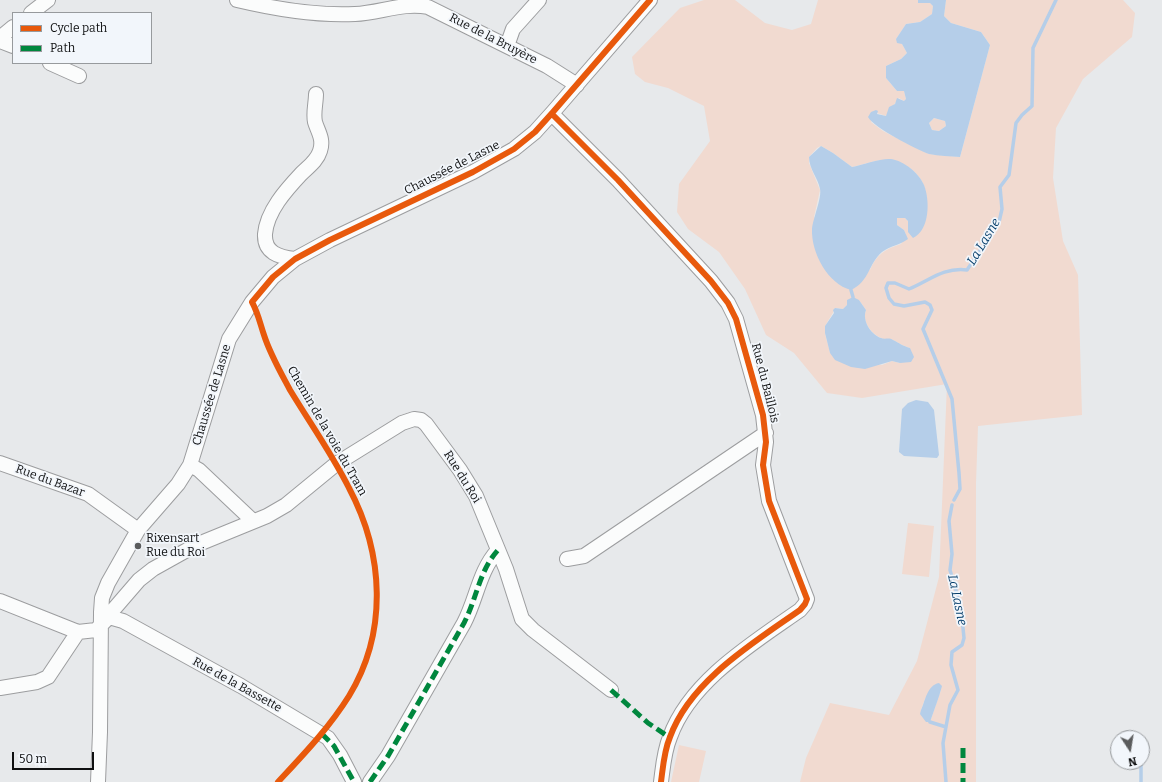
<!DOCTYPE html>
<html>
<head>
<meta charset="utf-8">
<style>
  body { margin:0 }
  #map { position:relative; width:1162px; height:782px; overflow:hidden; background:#e7e9eb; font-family:Bitter,serif }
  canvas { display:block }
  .legend { position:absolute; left:12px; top:12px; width:140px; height:52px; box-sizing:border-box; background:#f2f6fb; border:1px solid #979a9d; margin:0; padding:5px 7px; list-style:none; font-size:12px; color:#0f1011 }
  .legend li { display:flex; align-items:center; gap:8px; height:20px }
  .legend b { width:20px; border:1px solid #979a9d }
  .north { position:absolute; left:1110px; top:730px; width:40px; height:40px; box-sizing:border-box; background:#f2f6fb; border:1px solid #979a9d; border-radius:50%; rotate:168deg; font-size:11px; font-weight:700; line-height:16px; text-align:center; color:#0f1011 }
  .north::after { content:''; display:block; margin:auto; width:14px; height:18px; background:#5b5c5d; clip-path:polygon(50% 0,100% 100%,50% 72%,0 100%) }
  .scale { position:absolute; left:12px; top:752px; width:82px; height:18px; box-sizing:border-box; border:2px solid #0f1011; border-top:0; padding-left:5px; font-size:12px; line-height:14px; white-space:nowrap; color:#0f1011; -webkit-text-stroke:3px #f2f6fb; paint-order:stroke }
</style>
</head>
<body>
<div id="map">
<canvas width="1162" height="782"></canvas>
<ul class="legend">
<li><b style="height:5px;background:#e8590c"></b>Cycle path</li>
<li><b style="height:5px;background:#00873e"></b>Path</li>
</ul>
<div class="north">N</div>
<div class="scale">50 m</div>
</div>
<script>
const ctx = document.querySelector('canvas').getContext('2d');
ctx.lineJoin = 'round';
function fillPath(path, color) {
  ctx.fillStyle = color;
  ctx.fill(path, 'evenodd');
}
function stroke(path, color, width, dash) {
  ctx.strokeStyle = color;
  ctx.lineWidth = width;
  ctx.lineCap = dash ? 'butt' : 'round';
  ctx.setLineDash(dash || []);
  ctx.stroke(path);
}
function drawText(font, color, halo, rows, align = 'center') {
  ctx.font = font + ' Bitter,serif';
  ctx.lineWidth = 3.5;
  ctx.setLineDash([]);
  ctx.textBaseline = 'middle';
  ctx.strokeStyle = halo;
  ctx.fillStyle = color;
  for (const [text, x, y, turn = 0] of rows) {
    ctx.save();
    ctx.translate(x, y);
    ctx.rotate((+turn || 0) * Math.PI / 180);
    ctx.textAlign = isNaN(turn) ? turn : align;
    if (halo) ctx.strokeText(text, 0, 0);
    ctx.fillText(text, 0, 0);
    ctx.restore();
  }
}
fillPath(new Path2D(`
  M 704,0 L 735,0 L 765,23 L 792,30 L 811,24 L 818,0 L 918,0 L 918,3 L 929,2 L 933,6 L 932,14 L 920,22 L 906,24 L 896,39 L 902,44 L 907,53 L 901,59 L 886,66 L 886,78 L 897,91 L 904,91 L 906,99 L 904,101 L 899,98 L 886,116 L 877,113 L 871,122 L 883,131 L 929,154 L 960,157 L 990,45 L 981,32 L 951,23 L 944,16 L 946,0 L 1123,0 L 1135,13 L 1132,37 L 1083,79 L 1056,128 L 1053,178 L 1063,241 L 1078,275 L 1082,415 L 978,426 L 976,483 L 976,782 L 800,782 L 806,758 L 830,703 L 889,715 L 917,661 L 939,577 L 947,384 L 862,398 L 827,393 L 794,353 L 766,335 L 745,289 L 719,252 L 688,229 L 677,212 L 679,184 L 710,141 L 704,106 L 668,88 L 645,82 L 635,74 L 632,57 L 680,8 ZM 821,146 L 833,153 L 852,167 C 861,165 872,161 882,160 C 899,159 918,169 924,186 C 927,194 927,205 927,214 L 909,226 L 908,221 L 905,218 L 897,218 L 897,225 L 904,230 L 906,235 L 901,244 C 885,249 876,255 870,270 L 814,217 L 820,190 L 809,163 L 809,157 L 817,148 ZM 859,300 L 866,310 C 862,321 870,333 881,338 C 884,340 890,338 893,340 C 899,343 903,346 910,348 L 900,363 L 892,361 L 882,365 L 830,353 C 829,344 823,335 826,325 C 828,320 833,314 835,308 L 843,309 L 847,305 ZM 933,686 L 941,690 L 930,722 L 921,710 L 925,699 Z
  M 934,118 L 945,121 L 946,126 L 939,131 L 932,130 L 929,123 Z
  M 908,523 L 934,526 L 929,577 L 902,574 Z
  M 679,745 L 706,751 L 699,782 L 671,782 Z`), '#f1dad0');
fillPath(new Path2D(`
  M 918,0 L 946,0 L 944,16 L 951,23 L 981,32 L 990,45 L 960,157 C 950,156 939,156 929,154 C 916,149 874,128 868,117 L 871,112 L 876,110 L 878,111 L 877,114 L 886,116 L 889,107 L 895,104 L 897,98 L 904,101 L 906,99 L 904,91 L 897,91 L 886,78 L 886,66 L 901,59 L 907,53 L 902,44 L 897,43 L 896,39 L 906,24 L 920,22 L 932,14 L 933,6 L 930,3 L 918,3 ZM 934,118 L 945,121 L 946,126 L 939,131 L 932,130 L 929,123 Z
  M 821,146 L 833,153 L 852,167 C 862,165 881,158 891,159 C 904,161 919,173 924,185 C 930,200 930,230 913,238 L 908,232 L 908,221 L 905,218 L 897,218 L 897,225 L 904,230 L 908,239 C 900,245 890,246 882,252 C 868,264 870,281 851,290 C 828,284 811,253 812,229 C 813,218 822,198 820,189 C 818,178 809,169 809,157 Z
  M 853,297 L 859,300 L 866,310 C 862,320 870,334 881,338 C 885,340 889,337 893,340 C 899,343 903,346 910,348 L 914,357 L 911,362 L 900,363 L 892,361 L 865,369 L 851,367 L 835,360 L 830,353 L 825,333 L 825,326 L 834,313 L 833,310 L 835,308 L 843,309 L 847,305 L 847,300 Z
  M 916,400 L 928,402 L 934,410 L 939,455 L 937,458 L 904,456 L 899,452 L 902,409 L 908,403 Z
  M 939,683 L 942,686 C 939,698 934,710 930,722 L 926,722 L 920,714 L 921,710 C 925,702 927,685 939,683 Z`), '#b5cee9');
stroke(new Path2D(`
  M 851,290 L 853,297
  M 954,500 L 960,489 L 959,473 L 952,399 L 923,329 L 932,310 L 930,305 L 925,302 L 904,306 L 894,304 L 889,298 L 886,288 L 888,283 L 895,283 L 909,289 C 929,281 943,267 967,270 L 999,222 L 1002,209 L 1000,187 L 1009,175 L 1016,123 L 1022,115 L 1032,106 L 1033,48 L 1056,0
  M 930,722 L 946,727
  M 1141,762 L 1141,782
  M 946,782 L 943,743 L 950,705 L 958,690 L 951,665 L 952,652 L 962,645 L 964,638 L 961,608 L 950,570 L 952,554 L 949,521 L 952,505`), '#b5cee9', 3.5);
const minor = new Path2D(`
  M 237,0 C 275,9 316,16 355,14 C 380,13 403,2 428,7 L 547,66 L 577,85
  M 31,13 L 48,0
  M 0,38 L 13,27
  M 0,41 L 13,46
  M 507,46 L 513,29 L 539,0
  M 50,63 L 79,76
  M 552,114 L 618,180 L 711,281 L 728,303 L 736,319 L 763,415 L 766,442 L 763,465 L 769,501 L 807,599 L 805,604 L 800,610 C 753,643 690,681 670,737 C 664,751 663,767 661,782
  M 295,259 C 279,257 264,253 265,234 C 267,211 286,190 301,174 C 308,167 317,161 320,151 C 324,139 318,132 315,122 C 313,113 316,103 316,94
  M 0,463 L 88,494 L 138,530
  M 190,465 L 199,470 L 253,521
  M 567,559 L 584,556 L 766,433
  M 0,601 L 78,632
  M 101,624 L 139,580 L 153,569 L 196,545 L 267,516 L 286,505 L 336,464 L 402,423 L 414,419 L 421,420 L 426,424 L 460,470 L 476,496 L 506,569 L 522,619 L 533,630 L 611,690
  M 0,688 L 37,682 L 48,677 L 78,632 L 96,630 L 109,617 L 123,621 L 241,686 L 328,738 L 340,755 L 354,782
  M 98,782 L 100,732 L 101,612 L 102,598 L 108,583 L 138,530 L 178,484 L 190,465 L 229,339 L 252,302 L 273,277 L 295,259 L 330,240 L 473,172 L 514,149 L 535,132 L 553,112 L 650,0
  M 370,782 L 388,756 L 464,623 C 477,598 479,571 498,550`);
stroke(minor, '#9c9d9f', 16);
stroke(minor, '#fbfcfc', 14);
stroke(new Path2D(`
  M 611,690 L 648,723 L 669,737
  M 322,734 L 334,746 L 354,782
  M 963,748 L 963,782
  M 370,782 L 388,756 L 464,623 C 477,598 479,571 498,550`), '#00873e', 5, [10, 5]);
stroke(new Path2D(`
  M 552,114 L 618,180 L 711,281 L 728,303 L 736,319 L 763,415 L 766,442 L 763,465 L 769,501 L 807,599 L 805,604 L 800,610 C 753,643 690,681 670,737 C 664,751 663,767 661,782
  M 278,782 C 303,755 329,728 349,696 C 388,632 384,554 349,488 C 332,454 310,423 290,390 C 281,373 270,354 264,335 C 260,323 258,313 252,302 L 273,277 L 295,259 L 330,240 L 473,172 L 514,149 L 535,132 L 553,112 L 650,0`), '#e8590c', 6);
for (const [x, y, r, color] of [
  [138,546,4,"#5b5c5d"]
]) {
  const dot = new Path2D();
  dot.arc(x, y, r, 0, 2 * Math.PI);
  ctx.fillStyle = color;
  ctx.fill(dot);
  stroke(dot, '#f2f6fb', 1.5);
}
drawText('12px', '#0f1011', '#f2f6fb', [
  ["Rue de la Bruyère",493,39,27],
  ["Chaussée de Lasne",452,168,-27],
  ["Rue du Baillois",765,383,76],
  ["Chaussée de Lasne",212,395,-73],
  ["Chemin de la voie du Tram",327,431,60],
  ["Rue du Roi",462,477,58],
  ["Rue du Bazar",50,481,20],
  ["Rue de la Bassette",237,685,29]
]);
drawText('12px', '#0f1011', '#f2f6fb', [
  ["Rixensart",146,539],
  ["Rue du Roi",146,553]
], 'left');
drawText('italic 13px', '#073f6c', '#f2f6fb', [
  ["La Lasne",984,242,-59],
  ["La Lasne",957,600,78]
]);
</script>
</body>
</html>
